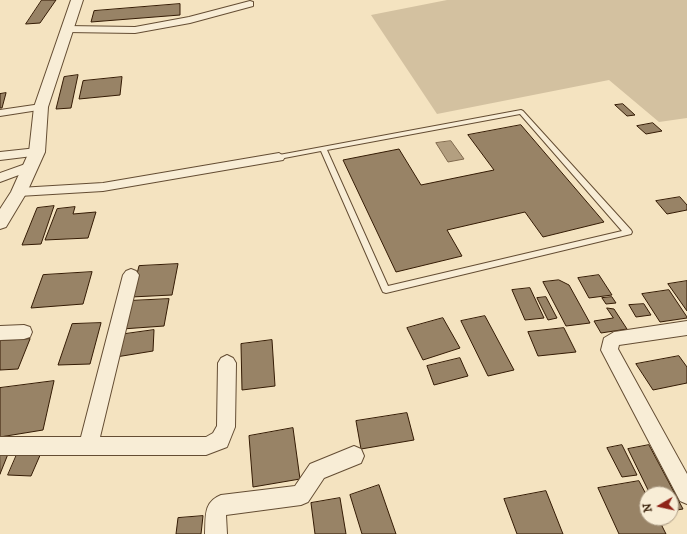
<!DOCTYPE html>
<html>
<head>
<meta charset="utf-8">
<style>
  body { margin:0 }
  #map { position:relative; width:687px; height:534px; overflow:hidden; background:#f4e3c0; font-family:"IM FELL DW Pica",serif }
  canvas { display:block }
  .north { position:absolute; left:639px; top:486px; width:40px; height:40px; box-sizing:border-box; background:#f8edd6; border:1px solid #aa9982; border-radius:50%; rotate:261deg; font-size:11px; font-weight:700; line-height:16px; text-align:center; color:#341b04 }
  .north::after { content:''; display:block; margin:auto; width:14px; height:18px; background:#8f2418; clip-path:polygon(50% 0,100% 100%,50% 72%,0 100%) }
</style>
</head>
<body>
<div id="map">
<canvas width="687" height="534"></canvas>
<div class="north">N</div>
</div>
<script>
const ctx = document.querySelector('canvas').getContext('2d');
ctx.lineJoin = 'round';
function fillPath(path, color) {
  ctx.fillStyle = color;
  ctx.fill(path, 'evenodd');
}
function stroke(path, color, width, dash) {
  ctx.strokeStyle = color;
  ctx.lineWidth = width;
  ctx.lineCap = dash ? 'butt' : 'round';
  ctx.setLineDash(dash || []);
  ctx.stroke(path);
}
fillPath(new Path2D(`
  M 447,0 L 687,0 L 687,118 L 659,122 L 609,80 L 437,114 L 371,15 Z`), '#d3c1a0');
const water = new Path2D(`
  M 451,141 L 464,159 L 448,162 L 436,143 Z`);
fillPath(water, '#b39f80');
stroke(water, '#806a4e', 1);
const building = new Path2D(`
  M 42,0 L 56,0 L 40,23 L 26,24 Z
  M 180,4 L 180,15 L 91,22 L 94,11 Z
  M 78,75 L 71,108 L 56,109 L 64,77 Z
  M 122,77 L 120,95 L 79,99 L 83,81 Z
  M 6,93 L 2,108 L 0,108 L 0,94 Z
  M 623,104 L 635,115 L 627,116 L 615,105 Z
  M 653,123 L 662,131 L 646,134 L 637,126 Z
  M 521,125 L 604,222 L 543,237 L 525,212 L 447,230 L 462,256 L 396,272 L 343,160 L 399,149 L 421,185 L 494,170 L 468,135 Z
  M 680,197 L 687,205 L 687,210 L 667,214 L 656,201 Z
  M 54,206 L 41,244 L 22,245 L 37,208 Z
  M 75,207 L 73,214 L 96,212 L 88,238 L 45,240 L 57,209 Z
  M 178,264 L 172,295 L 131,297 L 139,266 Z
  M 92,272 L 83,304 L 31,308 L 43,275 Z
  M 599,275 L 612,295 L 589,298 L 578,278 Z
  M 559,280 L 569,285 L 590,323 L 566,326 L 543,282 Z
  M 687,281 L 687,311 L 668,284 Z
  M 530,288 L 544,318 L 525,320 L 512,290 Z
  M 669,290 L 687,317 L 687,318 L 660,322 L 642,294 Z
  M 546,297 L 557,318 L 548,320 L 537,298 Z
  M 612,297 L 616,303 L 606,304 L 602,298 Z
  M 169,299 L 164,326 L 122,329 L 128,301 Z
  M 644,304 L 651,315 L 636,317 L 629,305 Z
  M 607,308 L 614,309 L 627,329 L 601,333 L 594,321 L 613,318 Z
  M 485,316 L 514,370 L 488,376 L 461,321 Z
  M 443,318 L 460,348 L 423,360 L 407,328 Z
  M 101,323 L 90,364 L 58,365 L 72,324 Z
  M 564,328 L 576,352 L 538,356 L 528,332 Z
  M 154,330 L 153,351 L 116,357 L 118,335 Z
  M 30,339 L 18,369 L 0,370 L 0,341 Z
  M 272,340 L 275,386 L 242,390 L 241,344 Z
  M 679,356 L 687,367 L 687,383 L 653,390 L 636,364 Z
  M 460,358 L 468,376 L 434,385 L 427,366 Z
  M 54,381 L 43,430 L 0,437 L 0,388 Z
  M 407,413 L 414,440 L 361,449 L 356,421 Z
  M 293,428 L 300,479 L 253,487 L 249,436 Z
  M 622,445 L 637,475 L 622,477 L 607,448 Z
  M 649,445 L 683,509 L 671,511 L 671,494 L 650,494 L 628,449 Z
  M 0,449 L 10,449 L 0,474 Z
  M 18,452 L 41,453 L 31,476 L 8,475 Z
  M 639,481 L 647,496 L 647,518 L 658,518 L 666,534 L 619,534 L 598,488 Z
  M 379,485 L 396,534 L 362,534 L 350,495 Z
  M 546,491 L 563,534 L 517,534 L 504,499 Z
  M 340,498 L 346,534 L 315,534 L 311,503 Z
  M 203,516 L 201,534 L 176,534 L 178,518 Z`);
fillPath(building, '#988366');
stroke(building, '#341b04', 1);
const service = new Path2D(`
  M 521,110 L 523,111 L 631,230 L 632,232 L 631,234 L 386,293 L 383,292 L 382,290 L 321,151 L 279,159 L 276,157 L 279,155 ZM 520,114 L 622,231 L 388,286 L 327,150 Z`);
const minor = new Path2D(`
  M 250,1 L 253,2 L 253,6 L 190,23 L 135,33 L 67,32 L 62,29 L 67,26 L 135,27 L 189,17 Z
  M 41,104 L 45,105 L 47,107 L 45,109 L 0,116 L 0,110 Z
  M 37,148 L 43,152 L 41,155 L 0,160 L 0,152 Z
  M 279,153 L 285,157 L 283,160 L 103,191 L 19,196 L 14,195 L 12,192 L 14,189 L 19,188 L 103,183 Z
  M 31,162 L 35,163 L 37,166 L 35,169 L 0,182 L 0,173 Z
  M 131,269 L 136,271 L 139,275 L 100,437 L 206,437 L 213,433 L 217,426 L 218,363 L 221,358 L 227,355 L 233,358 L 236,363 L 235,427 L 227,447 L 206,455 L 0,455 L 0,437 L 81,437 L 123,275 L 126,271 Z
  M 687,321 L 687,335 L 619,345 L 618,349 L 687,474 L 687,504 L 680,501 L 601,350 L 604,338 L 614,332 Z
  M 24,325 L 30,327 L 32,332 L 30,337 L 24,339 L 0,340 L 0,326 Z
  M 354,446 L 361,449 L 364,456 L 361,463 L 324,478 L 308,502 L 301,505 L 226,515 L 227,534 L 205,534 C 206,517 203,502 221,495 L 295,486 L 310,464 Z`);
const tertiary = new Path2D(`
  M 71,0 L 83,0 L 48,107 L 45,152 L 27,192 L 6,227 L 0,229 L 0,209 L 11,192 L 29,152 L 34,107 Z`);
stroke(service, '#644d33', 2);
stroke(minor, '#644d33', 2);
stroke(tertiary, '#644d33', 2);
fillPath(service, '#f8edd6');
fillPath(minor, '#f8edd6');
fillPath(tertiary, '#f8edd6');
</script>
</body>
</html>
